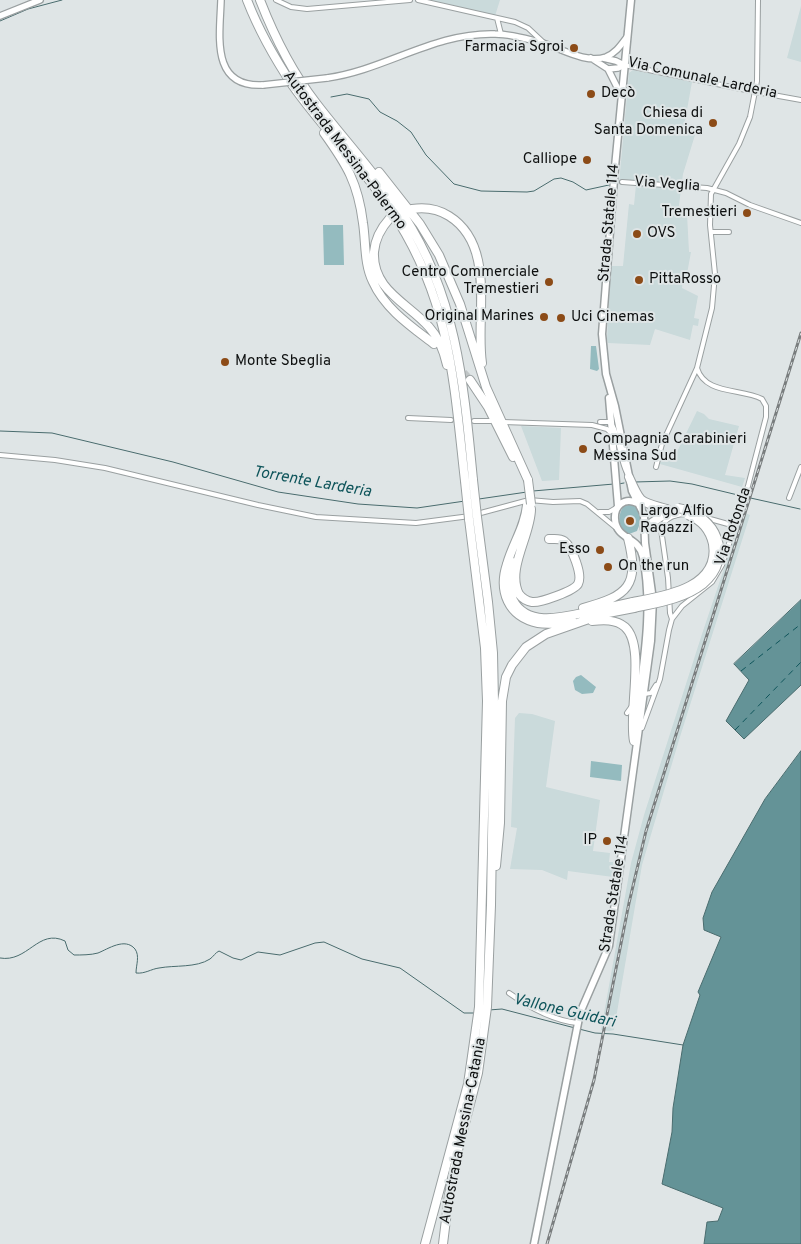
<!DOCTYPE html>
<html>
<head>
<meta charset="utf-8">
<style>
  body { margin:0 }
  canvas { display:block; background:#dfe5e6 }
</style>
</head>
<body>
<canvas width="801" height="1244"></canvas>
<script>
const ctx = document.querySelector('canvas').getContext('2d');
ctx.lineJoin = 'round';
function fillPath(path, color) {
  ctx.fillStyle = color;
  ctx.fill(path, 'evenodd');
}
function stroke(path, color, width, dash) {
  ctx.strokeStyle = color;
  ctx.lineWidth = width;
  ctx.lineCap = dash ? 'butt' : 'round';
  ctx.setLineDash(dash || []);
  ctx.stroke(path);
}
function drawText(font, color, halo, rows, align = 'center') {
  ctx.font = font + ' Overpass,sans-serif';
  ctx.lineWidth = 4;
  ctx.setLineDash([]);
  ctx.textBaseline = 'middle';
  ctx.strokeStyle = halo;
  ctx.fillStyle = color;
  for (const [text, x, y, turn = 0] of rows) {
    ctx.save();
    ctx.translate(x, y);
    ctx.rotate((+turn || 0) * Math.PI / 180);
    ctx.textAlign = isNaN(turn) ? turn : align;
    if (halo) ctx.strokeText(text, 0, 0);
    ctx.fillText(text, 0, 0);
    ctx.restore();
  }
}
fillPath(new Path2D(`
  M 425,0 L 500,0 L 495,16 Z
  M 801,6 L 801,62 L 787,58 Z
  M 633,70 L 692,82 L 683,132 L 695,135 L 683,174 L 678,213 L 687,214 L 689,252 L 691,252 L 686,279 L 683,279 L 682,288 L 698,296 L 694,318 L 699,319 L 698,326 L 693,325 L 690,340 L 655,329 L 650,345 L 608,343 L 607,339 L 611,266 L 623,266 L 629,204 L 634,205 L 636,185 L 619,183 L 629,73 Z
  M 697,411 L 704,414 L 709,419 L 739,426 L 725,475 L 745,478 L 742,487 L 660,464 L 662,453 L 675,456 Z
  M 521,426 L 561,428 L 559,480 L 542,481 Z
  M 743,512 L 750,515 L 679,740 L 642,865 L 614,1030 L 609,1031 L 601,1030 L 631,863 L 644,815 L 702,634 Z
  M 519,713 L 532,714 L 555,721 L 546,787 L 600,800 L 593,851 L 610,853 L 609,862 L 613,862 L 613,877 L 568,871 L 567,880 L 542,870 L 510,869 L 517,828 L 511,827 L 515,718 Z`), '#cadadb');
fillPath(new Path2D(`
  M 323,225 L 343,225 L 344,265 L 324,265 Z
  M 591,346 L 596,346 L 599,369 L 597,371 L 590,369 Z
  M 631,504 C 642,509 642,521 637,531 L 629,534 C 618,528 617,517 623,507 Z
  M 581,675 L 596,687 L 593,693 L 582,694 L 575,690 L 573,681 L 576,677 Z
  M 591,761 L 622,765 L 621,781 L 590,777 Z`), '#94bbbf');
const water = new Path2D(`
  M 801,600 L 801,685 L 744,739 L 726,721 L 749,680 L 734,664 Z
  M 801,751 L 801,1244 L 704,1244 L 707,1222 L 718,1221 L 723,1208 L 662,1184 L 672,1132 L 673,1108 L 683,1045 L 700,995 L 698,992 L 721,937 L 704,930 L 703,918 L 712,892 L 765,799 Z`);
fillPath(water, '#649397');
stroke(water, '#4a6c6e', 1);
stroke(new Path2D(`
  M 0,21 L 28,9 L 62,0
  M 331,97 L 347,94 L 369,99 L 380,112 L 397,121 L 411,132 L 426,155 L 454,184 L 481,191 L 527,192 L 534,191 L 554,179 L 561,178 L 573,182 L 586,190 L 609,185
  M 0,431 L 52,433 L 173,462 L 278,492 L 358,504 L 417,508 L 465,501
  M 635,482 L 670,481 L 692,484 L 742,496
  M 618,484 L 624,483
  M 533,491 L 614,484
  M 746,497 L 800,509
  M 479,499 L 527,492
  M 0,958 C 28,963 38,928 65,941 L 68,950 L 74,955 C 81,955 91,955 98,953 C 108,949 125,937 135,949 C 140,956 136,965 136,973 C 145,974 151,969 159,968 C 175,965 196,968 210,959 C 214,956 215,953 219,951 L 233,958 L 241,960 L 258,952 L 280,955 L 315,943 L 324,942 L 362,959 L 400,968 L 464,1013 L 475,1013
  M 489,1010 L 502,1009 L 575,1028
  M 579,1029 L 595,1033 L 613,1034 L 683,1045`), '#4a6c6e', 1);
stroke(new Path2D(`
  M 741,671 L 801,624
  M 735,730 L 801,662`), '#0f555b', 1, [6, 5]);
stroke(new Path2D(`
  M 447,355 L 470,380`), '#c0c5c6', 8, [8, 4]);
const street = new Path2D(`
  M 276,0 L 291,7 L 307,9 L 410,0
  M 418,0 L 515,22 L 528,28 L 544,43
  M 497,18 L 501,34
  M 624,65 L 751,91 L 801,100
  M 622,182 L 707,188 L 726,193 L 750,205 L 801,223
  M 711,232 L 729,232
  M 408,418 L 451,420
  M 474,421 L 491,421
  M 503,422 L 592,425 L 607,429 L 611,433
  M 600,422 L 609,422 C 619,429 619,459 627,473
  M 0,455 L 55,460 L 105,468 L 258,505 L 316,517 L 416,523 L 470,516
  M 656,467 L 662,444 L 697,368 L 712,308 L 715,274 L 710,225 L 711,194 L 739,144 L 750,117 L 757,81 L 758,0
  M 789,498 L 801,467
  M 599,512 L 609,512 L 616,508
  M 477,514 L 529,500 L 553,502 L 580,501 L 587,504 L 615,527
  M 703,517 L 735,526
  M 672,619 L 670,613 L 668,578 L 661,529 C 665,516 677,514 689,514
  M 644,694 L 651,693 L 656,685
  M 627,713 L 632,706
  M 642,728 L 660,679 L 669,630 L 672,619 L 682,606 L 712,582 L 722,565 L 748,486 L 766,417 L 766,406 L 762,399 C 741,388 705,395 697,368
  M 509,993 C 530,1008 552,1020 577,1023`);
const secondary = new Path2D(`
  M 221,0 C 220,35 210,88 263,85
  M 0,16 L 40,0
  M 591,58 L 608,69 L 621,95
  M 603,58 L 616,61 L 624,65
  M 608,69 L 618,68 L 624,65
  M 327,78 C 385,70 435,32 495,34 C 511,34 528,39 543,43 C 562,49 586,64 606,57 C 616,53 621,45 627,37`);
const primary = new Path2D(`
  M 609,398 L 618,506
  M 636,724 C 642,668 654,613 643,557 C 639,536 616,540 615,519 C 614,506 624,497 637,503
  M 534,1244 L 580,1013 L 609,946 L 651,641 L 653,600 L 645,543 L 644,515 L 632,491 L 615,406 L 606,374 L 602,334 L 615,167 L 631,0`);
const highway = new Path2D(`
  M 247,0 C 259,31 275,59 293,86 C 326,133 368,172 398,221 C 451,306 454,385 465,481
  M 260,0 C 274,36 292,72 316,103 C 345,141 378,176 404,216 C 457,297 464,387 473,480
  M 324,133 C 347,165 358,183 363,223 C 366,243 364,264 373,282 C 385,309 412,327 434,344
  M 379,172 L 420,224 L 439,255 L 460,304 L 486,387 L 528,480
  M 412,209 C 425,207 438,209 449,216 C 497,246 475,318 482,363
  M 390,218 C 381,228 375,239 374,252 C 372,290 408,303 429,327 C 439,338 444,351 447,365
  M 470,380 L 488,407 L 513,457
  M 629,477 C 641,504 639,501 667,509
  M 527,505 C 525,527 513,543 507,564 C 498,591 508,617 538,623 C 549,625 561,623 573,622
  M 531,509 C 531,535 506,569 519,594 C 522,598 526,601 532,602 C 540,603 574,591 578,584 C 583,575 572,547 564,541 C 560,538 555,539 549,539
  M 644,528 L 662,516 L 677,513
  M 513,562 C 509,574 507,588 513,600 C 528,629 567,616 592,611 C 606,608 619,605 633,602
  M 583,608 C 628,596 640,586 628,538
  M 592,621 C 603,620 616,619 625,627 C 646,646 628,712 634,741
  M 496,866 L 500,823 L 502,701 L 506,677 L 512,665 L 526,647 L 546,634 L 603,614 L 634,608
  M 425,1244 L 468,1084 L 479,1007 L 487,701 L 485,648 L 469,519
  M 443,1244 L 449,1195 L 457,1154 L 478,1073 L 487,1007 L 491,905 L 494,702 L 493,653 L 488,602 L 477,517`);
stroke(street, '#9aa0a1', 6);
stroke(secondary, '#9aa0a1', 8);
stroke(primary, '#9aa0a1', 9);
stroke(highway, '#9aa0a1', 10);
stroke(street, '#fff', 4);
stroke(secondary, '#fff', 5.5);
stroke(primary, '#fff', 6);
stroke(highway, '#fff', 8);
const rail = new Path2D(`
  M 547,1244 L 594,1080 L 629,903 L 646,831 L 801,333`);
stroke(rail, '#797d7e', 3);
stroke(rail, '#dfe5e6', 1, [4]);
const secondaryBridge = new Path2D(`
  M 263,85 L 327,78`);
const highwayBridge = new Path2D(`
  M 473,480 L 477,517
  M 528,480 L 531,504
  M 465,481 L 469,519
  M 633,602 C 664,596 720,588 713,544 C 710,530 701,520 688,515
  M 634,608 C 657,603 684,599 703,584 C 735,558 717,514 678,508`);
stroke(secondaryBridge, '#9aa0a1', 8, []);
stroke(highwayBridge, '#9aa0a1', 10, []);
stroke(secondaryBridge, '#fff', 5.5);
stroke(highwayBridge, '#fff', 8);
for (const [x, y, r, color] of [
  [574,48,5,"#8c4b17"],
  [591,94,5,"#8c4b17"],
  [713,123,5,"#8c4b17"],
  [587,160,5,"#8c4b17"],
  [747,213,5,"#8c4b17"],
  [637,234,5,"#8c4b17"],
  [639,280,5,"#8c4b17"],
  [549,282,5,"#8c4b17"],
  [544,317,5,"#8c4b17"],
  [561,318,5,"#8c4b17"],
  [225,362,5,"#8c4b17"],
  [583,449,5,"#8c4b17"],
  [630,521,5,"#8c4b17"],
  [600,550,5,"#8c4b17"],
  [608,567,5,"#8c4b17"],
  [607,841,5,"#8c4b17"]
]) {
  const dot = new Path2D();
  dot.arc(x, y, r, 0, 2 * Math.PI);
  ctx.fillStyle = color;
  ctx.fill(dot);
  stroke(dot, '#dfe5e6', 2);
}
drawText('15px', '#0e1010', '#dfe5e6', [
  ["Farmacia Sgroi",564,48],
  ["Decò",601,94,"left"],
  ["Chiesa di",703,114],
  ["Santa Domenica",703,131],
  ["Calliope",577,160],
  ["Tremestieri",737,213],
  ["OVS",647,234,"left"],
  ["Centro Commerciale",539,273],
  ["Tremestieri",539,290],
  ["PittaRosso",649,280,"left"],
  ["Original Marines",534,317],
  ["Uci Cinemas",571,318,"left"],
  ["Monte Sbeglia",235,362,"left"],
  ["Compagnia Carabinieri",593,440,"left"],
  ["Messina Sud",593,457,"left"],
  ["Largo Alfio",640,512,"left"],
  ["Ragazzi",640,529,"left"],
  ["Esso",590,550],
  ["On the run",618,567,"left"],
  ["IP",597,841]
], 'right');
drawText('15px', '#0e1010', '#dfe5e6', [
  ["Via Comunale Larderia",702,79,12],
  ["Autostrada Messina-Palermo",344,151,53],
  ["Via Veglia",667,185,4],
  ["Strada Statale 114",610,223,-85],
  ["Via Rotonda",734,527,-71],
  ["Strada Statale 114",615,894,-81],
  ["Autostrada Messina-Catania",464,1131,-79]
]);
drawText('italic 16px', '#0f555b', '#dfe5e6', [
  ["Torrente Larderia",312,483,10],
  ["Vallone Guidari",564,1012,13]
]);
</script>
</body>
</html>
